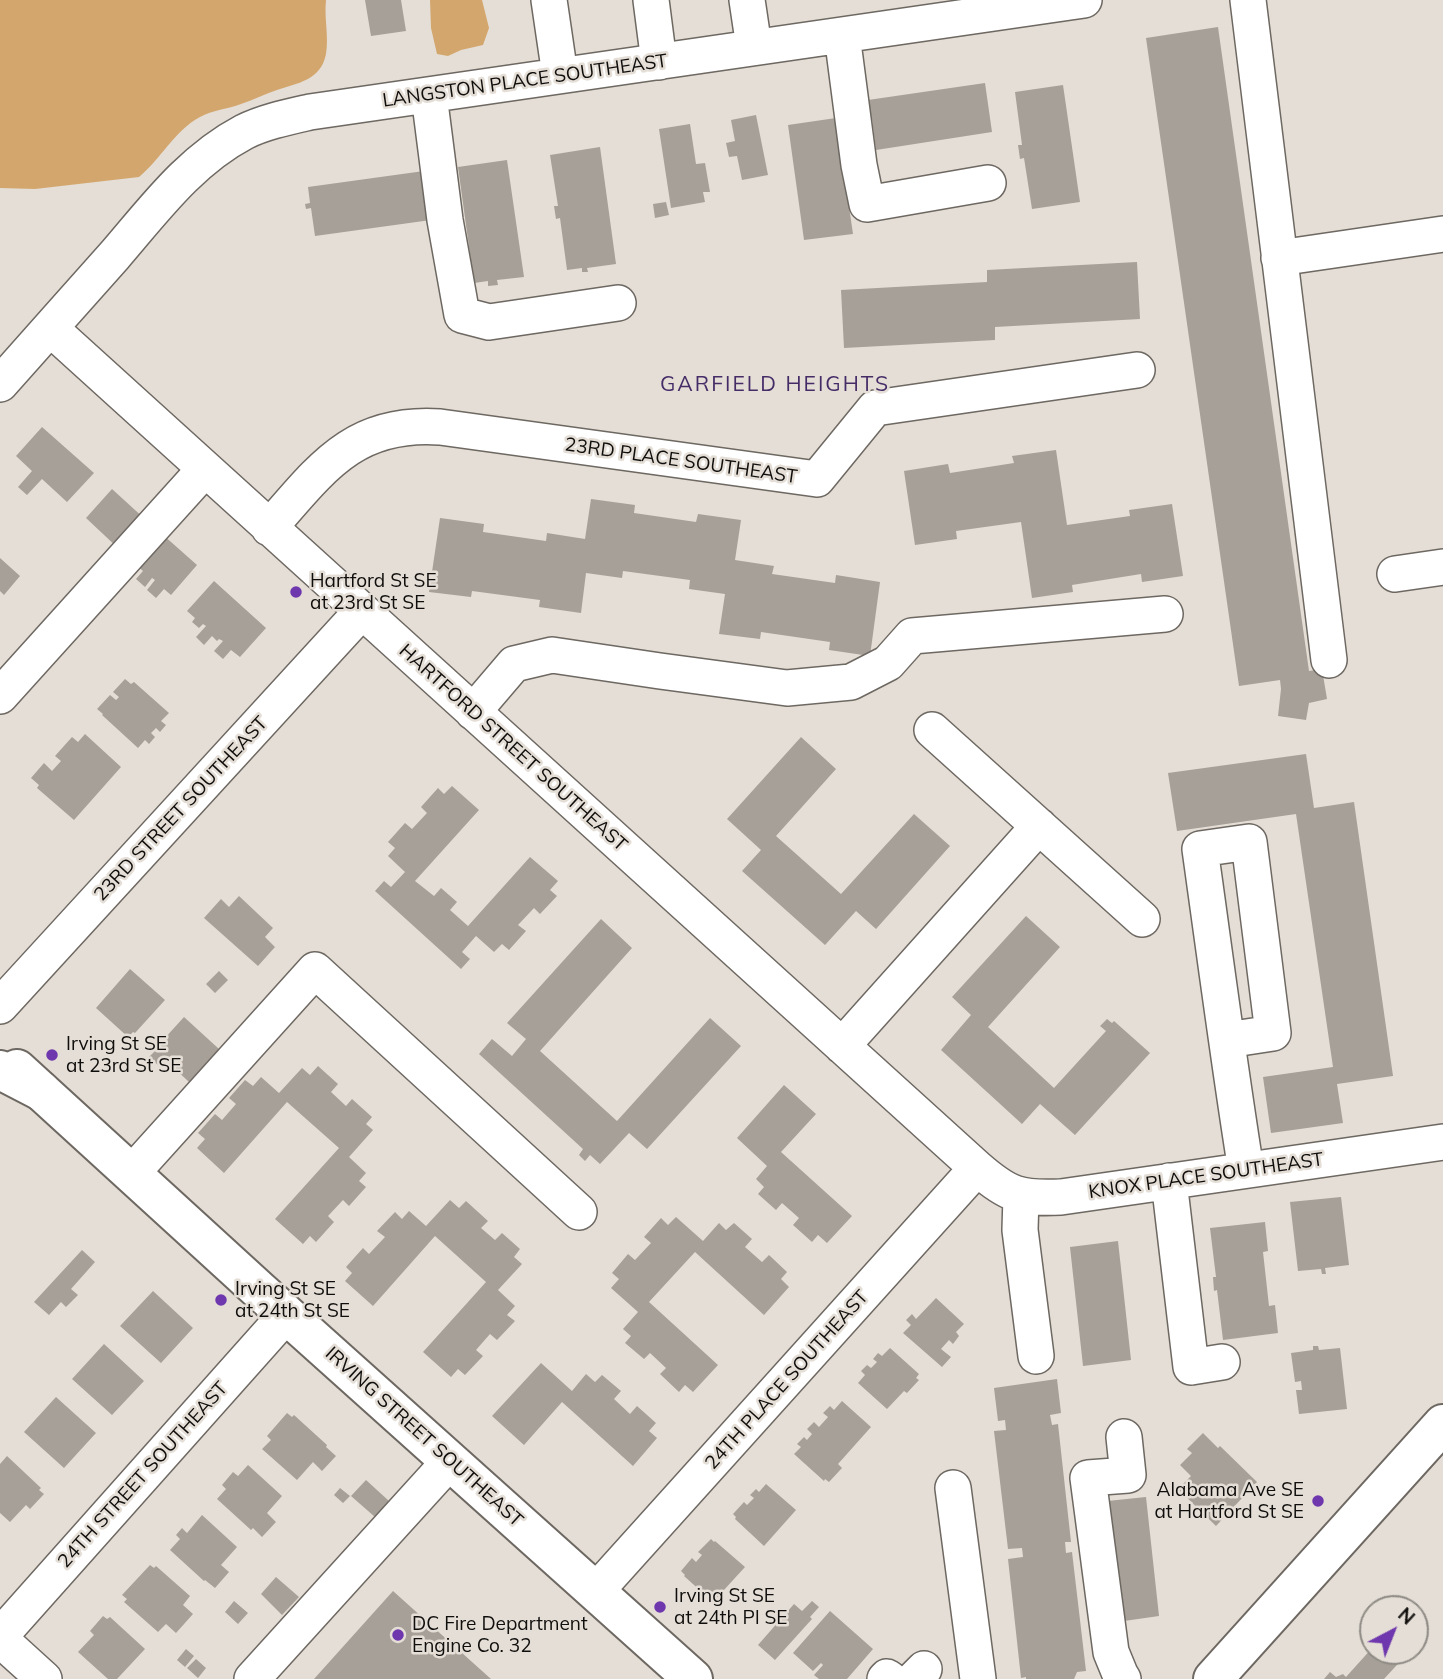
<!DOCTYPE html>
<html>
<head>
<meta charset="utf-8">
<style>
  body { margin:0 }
  #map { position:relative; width:1443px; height:1679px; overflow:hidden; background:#e4ded6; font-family:Mulish,sans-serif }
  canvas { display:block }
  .north { position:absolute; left:1359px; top:1595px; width:70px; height:70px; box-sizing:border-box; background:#e4ded6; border:2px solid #8f8b85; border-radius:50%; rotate:42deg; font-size:19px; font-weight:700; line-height:28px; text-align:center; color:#100e0c }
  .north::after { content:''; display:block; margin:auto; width:24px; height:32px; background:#6f37ae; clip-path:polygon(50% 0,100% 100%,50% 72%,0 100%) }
</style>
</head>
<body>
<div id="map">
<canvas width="1443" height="1679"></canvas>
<div class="north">N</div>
</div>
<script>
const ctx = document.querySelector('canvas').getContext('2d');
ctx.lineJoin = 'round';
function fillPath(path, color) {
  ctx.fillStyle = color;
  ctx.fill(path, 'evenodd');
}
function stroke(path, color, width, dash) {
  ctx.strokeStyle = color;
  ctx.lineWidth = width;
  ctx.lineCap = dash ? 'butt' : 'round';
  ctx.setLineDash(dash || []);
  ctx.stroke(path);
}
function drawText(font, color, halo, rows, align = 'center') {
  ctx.font = font + ' Mulish,sans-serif';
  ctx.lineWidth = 5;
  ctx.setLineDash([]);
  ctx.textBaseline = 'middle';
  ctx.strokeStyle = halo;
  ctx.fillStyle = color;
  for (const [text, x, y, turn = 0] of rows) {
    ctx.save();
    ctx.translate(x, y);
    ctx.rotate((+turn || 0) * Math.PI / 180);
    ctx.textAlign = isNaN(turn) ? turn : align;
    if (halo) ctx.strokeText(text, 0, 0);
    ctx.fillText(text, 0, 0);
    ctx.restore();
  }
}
fillPath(new Path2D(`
  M 0,0 L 326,0 C 324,18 329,36 326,54 C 321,80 298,83 277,90 C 265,94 253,100 241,104 C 228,109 212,110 200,117 C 174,131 161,159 139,177 L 35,189 L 0,188 Z
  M 430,0 L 482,0 L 489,28 L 483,45 L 461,50 L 448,56 L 437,54 L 431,28 Z`), '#d3a66d');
fillPath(new Path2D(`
  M 365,0 L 401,0 L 406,31 L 371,36 Z
  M 1218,27 L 1309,671 L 1322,669 L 1327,699 L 1309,703 L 1306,720 L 1278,716 L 1281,689 L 1280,680 L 1239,686 L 1146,38 Z
  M 985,83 L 992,132 L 876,150 L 872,119 L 867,120 L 865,111 L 870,110 L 868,100 Z
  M 1063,85 L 1080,202 L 1032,209 L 1024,158 L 1020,159 L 1018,145 L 1022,145 L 1015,92 Z
  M 756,115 L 768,175 L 742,180 L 737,156 L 729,157 L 726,143 L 735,141 L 731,120 Z
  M 836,118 L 853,234 L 804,240 L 788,125 Z
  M 690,124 L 696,164 L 705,163 L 710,192 L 703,192 L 705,202 L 671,208 L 659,129 Z
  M 600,147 L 616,264 L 587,268 L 588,272 L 582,272 L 582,268 L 567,270 L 560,218 L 556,219 L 554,206 L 558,206 L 550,155 Z
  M 507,160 L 524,277 L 497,280 L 498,285 L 488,286 L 488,281 L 474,283 L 458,167 Z
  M 424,171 L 431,220 L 315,236 L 311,208 L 306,209 L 305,204 L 310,203 L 308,187 Z
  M 666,202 L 669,215 L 655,218 L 653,204 Z
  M 1137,262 L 1140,319 L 995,327 L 995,340 L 844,348 L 841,290 L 987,282 L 987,270 Z
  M 42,427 L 94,473 L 67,502 L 42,479 L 27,495 L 18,487 L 32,471 L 16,456 Z
  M 1056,450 L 1067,525 L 1130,516 L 1129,510 L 1172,504 L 1183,576 L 1142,582 L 1141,574 L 1072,585 L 1073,592 L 1032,598 L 1021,522 L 956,531 L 957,539 L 915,545 L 904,471 L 948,464 L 950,473 L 1014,463 L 1012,456 Z
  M 112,489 L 146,520 L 119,549 L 86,518 Z
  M 591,499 L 635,505 L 634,513 L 696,522 L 698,514 L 741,520 L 735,560 L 774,566 L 772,574 L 835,583 L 836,575 L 880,582 L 870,656 L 829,650 L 830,642 L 761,632 L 760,639 L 719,634 L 725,594 L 689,589 L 690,580 L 623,571 L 622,578 L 586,573 L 581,613 L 539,607 L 540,600 L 472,591 L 471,597 L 429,592 L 440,518 L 484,524 L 483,532 L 546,541 L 547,533 L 585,539 Z
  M 162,534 L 197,565 L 171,595 L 164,589 L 156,598 L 147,590 L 155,580 L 152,578 L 145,587 L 136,579 L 143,571 L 135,564 Z
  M 0,558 L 20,576 L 4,595 L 0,591 Z
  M 214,581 L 266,628 L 240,657 L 231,650 L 223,659 L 214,651 L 223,641 L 219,639 L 217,641 L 212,636 L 204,645 L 196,637 L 206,626 L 203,624 L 199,628 L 192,622 L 195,618 L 187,611 Z
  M 125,679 L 131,684 L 134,682 L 169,713 L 161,721 L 166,725 L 160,732 L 156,728 L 151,733 L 155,737 L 149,744 L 145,740 L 138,748 L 102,715 L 103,714 L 97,709 L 110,695 L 116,700 L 119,697 L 113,692 Z
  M 85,734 L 121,767 L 74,820 L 37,788 L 39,785 L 31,778 L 44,763 L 52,771 L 61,761 L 55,756 L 72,737 L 78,742 Z
  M 801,737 L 836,769 L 776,836 L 841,894 L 914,814 L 950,846 L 876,929 L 856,911 L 825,945 L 742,871 L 761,850 L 727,819 Z
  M 1306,754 L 1314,808 L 1354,802 L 1393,1076 L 1337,1084 L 1343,1123 L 1271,1133 L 1263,1077 L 1333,1067 L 1296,814 L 1177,831 L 1168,773 Z
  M 452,786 L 479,810 L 415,881 L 434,896 L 441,888 L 457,902 L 450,910 L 468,926 L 530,857 L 558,881 L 550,890 L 557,896 L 540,914 L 534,908 L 518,925 L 526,931 L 509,950 L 502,944 L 494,952 L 476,936 L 462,952 L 470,959 L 461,969 L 375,891 L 384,881 L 391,887 L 405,872 L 388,856 L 395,848 L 388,842 L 405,823 L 412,829 L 427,813 L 421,807 L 438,788 L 444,794 Z
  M 239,896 L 273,928 L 265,937 L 275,947 L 258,966 L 204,918 L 221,899 L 229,907 Z
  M 1026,916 L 1060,947 L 988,1027 L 1054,1088 L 1106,1031 L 1100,1026 L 1107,1019 L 1112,1023 L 1114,1021 L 1150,1053 L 1075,1135 L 1040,1104 L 1022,1124 L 941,1050 L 971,1015 L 952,997 Z
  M 601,919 L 632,948 L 540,1051 L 617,1121 L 710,1018 L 741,1046 L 647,1149 L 629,1133 L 600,1164 L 590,1155 L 585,1161 L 579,1155 L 583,1149 L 479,1054 L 492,1039 L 512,1056 L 526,1039 L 507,1023 Z
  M 130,969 L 165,1000 L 135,1033 L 133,1032 L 128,1037 L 96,1008 Z
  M 219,971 L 228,980 L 215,993 L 206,984 Z
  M 184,1017 L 219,1049 L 189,1082 L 171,1065 L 165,1071 L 149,1057 L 155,1051 L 154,1050 Z
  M 318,1066 L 338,1084 L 331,1092 L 346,1106 L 352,1099 L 372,1117 L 366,1124 L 373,1130 L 349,1157 L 366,1173 L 359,1181 L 366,1187 L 349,1206 L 343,1200 L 328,1216 L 334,1222 L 316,1242 L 310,1236 L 303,1244 L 275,1219 L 339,1148 L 287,1102 L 224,1173 L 197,1148 L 205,1139 L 198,1133 L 215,1114 L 222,1120 L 236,1104 L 229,1098 L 245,1080 L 253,1086 L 261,1077 L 279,1093 L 302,1068 L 310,1075 Z
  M 784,1085 L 816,1114 L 781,1152 L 852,1216 L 827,1243 L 818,1235 L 812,1242 L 793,1225 L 799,1218 L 782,1203 L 776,1210 L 758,1194 L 764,1187 L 756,1179 L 767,1166 L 737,1138 Z
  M 1341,1197 L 1349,1265 L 1325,1268 L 1326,1274 L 1322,1274 L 1321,1269 L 1298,1271 L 1290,1202 Z
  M 450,1200 L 459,1208 L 466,1201 L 488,1221 L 481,1228 L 495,1240 L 502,1233 L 520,1249 L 514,1257 L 522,1264 L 498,1290 L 515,1306 L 507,1315 L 515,1321 L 497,1340 L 490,1334 L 476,1350 L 483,1356 L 465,1375 L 458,1369 L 451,1377 L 423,1352 L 486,1282 L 435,1236 L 373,1306 L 345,1281 L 352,1273 L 346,1267 L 363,1248 L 369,1254 L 385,1237 L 377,1231 L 395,1212 L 402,1219 L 409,1211 L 426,1226 Z
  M 676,1217 L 703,1241 L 719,1223 L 726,1230 L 734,1223 L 752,1239 L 745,1247 L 762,1262 L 769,1255 L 787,1272 L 781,1279 L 789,1287 L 764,1315 L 695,1252 L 649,1302 L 718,1365 L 693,1392 L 685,1385 L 679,1392 L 660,1374 L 666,1368 L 650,1353 L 644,1359 L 625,1343 L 631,1336 L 623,1329 L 638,1312 L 611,1288 L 619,1279 L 612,1273 L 628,1254 L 635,1260 L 651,1243 L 644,1237 L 661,1218 L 668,1225 Z
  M 1265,1222 L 1268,1251 L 1263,1252 L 1269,1306 L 1275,1305 L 1278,1333 L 1223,1340 L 1217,1290 L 1214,1291 L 1213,1277 L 1216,1277 L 1210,1228 Z
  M 1118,1241 L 1131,1360 L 1083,1366 L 1070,1247 Z
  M 82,1250 L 95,1262 L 71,1289 L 78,1295 L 66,1307 L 61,1302 L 49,1315 L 34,1302 Z
  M 153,1291 L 193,1328 L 161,1363 L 120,1326 Z
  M 936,1298 L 964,1324 L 956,1332 L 959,1336 L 953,1344 L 949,1340 L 941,1349 L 951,1357 L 942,1367 L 903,1333 L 911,1325 L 906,1320 L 912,1314 L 916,1319 Z
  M 104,1344 L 144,1381 L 112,1415 L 72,1379 Z
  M 1313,1346 L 1318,1346 L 1319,1350 L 1340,1348 L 1347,1409 L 1299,1414 L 1296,1390 L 1302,1390 L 1301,1381 L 1295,1382 L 1291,1353 L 1313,1350 Z
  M 890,1348 L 919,1374 L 916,1378 L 919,1380 L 907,1393 L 904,1391 L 887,1409 L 858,1383 L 865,1375 L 861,1371 L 867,1365 L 871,1368 L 877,1362 L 873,1359 L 878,1353 L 882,1356 Z
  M 541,1363 L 572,1391 L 586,1374 L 595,1382 L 602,1375 L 621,1391 L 614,1399 L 630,1414 L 637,1406 L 656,1423 L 649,1431 L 657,1438 L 633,1466 L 562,1402 L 524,1445 L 492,1416 Z
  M 1057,1379 L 1061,1413 L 1050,1415 L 1052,1425 L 1058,1424 L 1071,1542 L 1065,1542 L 1066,1553 L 1072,1552 L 1086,1671 L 1077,1672 L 1074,1679 L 1026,1679 L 1026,1677 L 1021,1678 L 1008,1559 L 1023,1557 L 1022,1548 L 1008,1549 L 994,1431 L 1006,1430 L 1005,1420 L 998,1421 L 994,1388 Z
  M 56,1397 L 96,1433 L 64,1468 L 24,1432 Z
  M 842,1401 L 871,1427 L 838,1464 L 842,1468 L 829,1482 L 825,1479 L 824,1481 L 794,1454 L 801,1447 L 797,1444 L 804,1437 L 807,1440 L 812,1434 L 807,1429 L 814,1422 L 819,1427 L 828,1417 L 823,1413 L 830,1406 L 834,1410 Z
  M 287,1413 L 292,1417 L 294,1415 L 327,1445 L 326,1447 L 336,1456 L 322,1471 L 313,1462 L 297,1480 L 262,1449 L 271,1440 L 267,1436 Z
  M 1203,1433 L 1218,1448 L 1220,1446 L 1257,1482 L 1216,1526 L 1178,1489 L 1191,1476 L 1180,1465 L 1192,1453 L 1187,1449 Z
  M 7,1456 L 41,1488 L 39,1490 L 44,1494 L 30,1509 L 26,1505 L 10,1522 L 0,1513 L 0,1464 Z
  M 248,1465 L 282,1496 L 267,1513 L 276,1522 L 262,1537 L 253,1528 L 251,1530 L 217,1499 L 226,1489 L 222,1485 L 233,1472 L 238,1476 Z
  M 366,1480 L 389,1501 L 375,1517 L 351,1496 Z
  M 766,1484 L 796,1510 L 764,1546 L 735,1519 L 736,1517 L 733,1514 L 744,1502 L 747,1505 L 754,1498 L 750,1495 L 756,1489 L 759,1492 Z
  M 340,1488 L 350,1496 L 343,1503 L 334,1495 Z
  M 1146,1497 L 1159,1616 L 1110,1623 L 1098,1502 Z
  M 202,1515 L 237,1547 L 221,1565 L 229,1572 L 215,1588 L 205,1580 L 204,1581 L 170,1550 L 180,1539 L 176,1535 L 182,1528 L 187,1533 Z
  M 711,1539 L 714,1542 L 715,1541 L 745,1567 L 713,1602 L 684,1576 L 685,1575 L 681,1571 L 692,1558 L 696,1562 L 702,1555 L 698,1552 Z
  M 150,1565 L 154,1568 L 156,1566 L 190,1596 L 183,1605 L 193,1614 L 176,1633 L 166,1624 L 158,1632 L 124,1602 L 127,1599 L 122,1595 Z
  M 276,1577 L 299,1597 L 282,1615 L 261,1594 Z
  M 393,1591 L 491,1679 L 314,1679 Z
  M 234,1601 L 248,1613 L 238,1624 L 225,1612 Z
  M 812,1601 L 819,1607 L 810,1617 L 812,1619 L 775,1660 L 758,1645 L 794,1604 L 802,1611 Z
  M 830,1611 L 873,1649 L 847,1679 L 819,1679 L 814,1675 L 823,1665 L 821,1663 L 813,1671 L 793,1653 Z
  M 103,1616 L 107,1619 L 110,1617 L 145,1649 L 117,1679 L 108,1679 L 78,1652 L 94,1635 L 90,1631 Z
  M 1373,1647 L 1373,1651 L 1404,1651 L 1407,1654 L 1384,1679 L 1324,1679 L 1330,1672 L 1336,1677 L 1343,1674 L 1346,1677 Z
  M 186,1649 L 194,1656 L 185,1667 L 177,1660 Z
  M 196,1659 L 206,1668 L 198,1678 L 187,1668 Z`), '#a6a098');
const minor = new Path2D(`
  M 549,0 L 560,75
  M 651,0 L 659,62
  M 747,0 L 754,47
  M 1248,0 L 1329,660
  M 842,35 L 859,165 L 867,204 L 988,183
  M 429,95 L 445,220 L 462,315 L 489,322 L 618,303
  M 1279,258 L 1443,234
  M 50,328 L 977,1168 C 1008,1195 1020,1199 1061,1197 L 1443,1142
  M 0,384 C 38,341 76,299 114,256 C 153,211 189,161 244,132 C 264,122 288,117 310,112 L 1084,0
  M 269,528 C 321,469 353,421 440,427 L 817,479 L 875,408 L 1137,370
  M 1395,574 L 1443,567
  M 0,696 L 205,469
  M 473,712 L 514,664 L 552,655 L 660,671 L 787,688 L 851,682 L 888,663 L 912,636 L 1165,614
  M 932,730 L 1142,919
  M 0,1006 L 362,611
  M 1227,1040 L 1273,1033 L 1249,842 L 1200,849 C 1215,956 1229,1064 1246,1170
  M 842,1046 L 1039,826
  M 131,1174 L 315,970 L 579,1212
  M 1169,1181 L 1191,1367 L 1222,1362
  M 1021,1196 L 1020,1230 L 1036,1356
  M 953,1488 L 978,1679
  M 596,1591 L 977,1168
  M 0,1636 L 286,1315
  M 0,1639 L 44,1679
  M 252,1679 L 450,1461
  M 885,1679 L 887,1677 L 890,1679
  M 914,1679 L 924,1669
  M 1123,1679 L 1120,1674 L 1111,1652 L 1088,1478 L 1128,1475 L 1124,1437`);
const major = new Path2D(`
  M 17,1069 L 259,1290 L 693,1679
  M 1213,1679 L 1443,1424`);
const highway = new Path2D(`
  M 0,1070 L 41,1091`);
stroke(minor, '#6e6862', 38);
stroke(major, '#6e6862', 42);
stroke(highway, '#6e6862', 42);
stroke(minor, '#fff', 35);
stroke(major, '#fff', 38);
stroke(highway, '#fff', 38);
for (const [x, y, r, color] of [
  [296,592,7,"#6f37ae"],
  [52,1055,7,"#6f37ae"],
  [221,1300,7,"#6f37ae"],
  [1318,1501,7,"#6f37ae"],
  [660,1607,7,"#6f37ae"],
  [398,1635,7,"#6f37ae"]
]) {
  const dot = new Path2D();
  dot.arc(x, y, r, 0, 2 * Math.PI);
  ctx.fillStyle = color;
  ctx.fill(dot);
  stroke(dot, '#e4ded6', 2.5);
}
drawText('19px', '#100e0c', '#e4ded6', [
  ["LANGSTON PLACE SOUTHEAST",525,81,-8],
  ["23RD PLACE SOUTHEAST",681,461,8],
  ["HARTFORD STREET SOUTHEAST",513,748,42],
  ["23RD STREET SOUTHEAST",181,809,-47],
  ["KNOX PLACE SOUTHEAST",1206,1176,-8],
  ["24TH PLACE SOUTHEAST",787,1380,-48],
  ["IRVING STREET SOUTHEAST",424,1437,42],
  ["24TH STREET SOUTHEAST",143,1475,-48]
]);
drawText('19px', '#100e0c', '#e4ded6', [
  ["Hartford St SE",310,581],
  ["at 23rd St SE",310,603],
  ["Irving St SE",66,1044],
  ["at 23rd St SE",66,1066],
  ["Irving St SE",235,1289],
  ["at 24th St SE",235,1311],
  ["Alabama Ave SE",1304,1490,"right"],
  ["at Hartford St SE",1304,1512,"right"],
  ["Irving St SE",674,1596],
  ["at 24th Pl SE",674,1618],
  ["DC Fire Department",412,1624],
  ["Engine Co. 32",412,1646]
], 'left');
ctx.letterSpacing = '2px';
drawText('21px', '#452c67', '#e4ded6', [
  ["GARFIELD HEIGHTS",775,385]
]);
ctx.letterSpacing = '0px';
</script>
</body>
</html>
